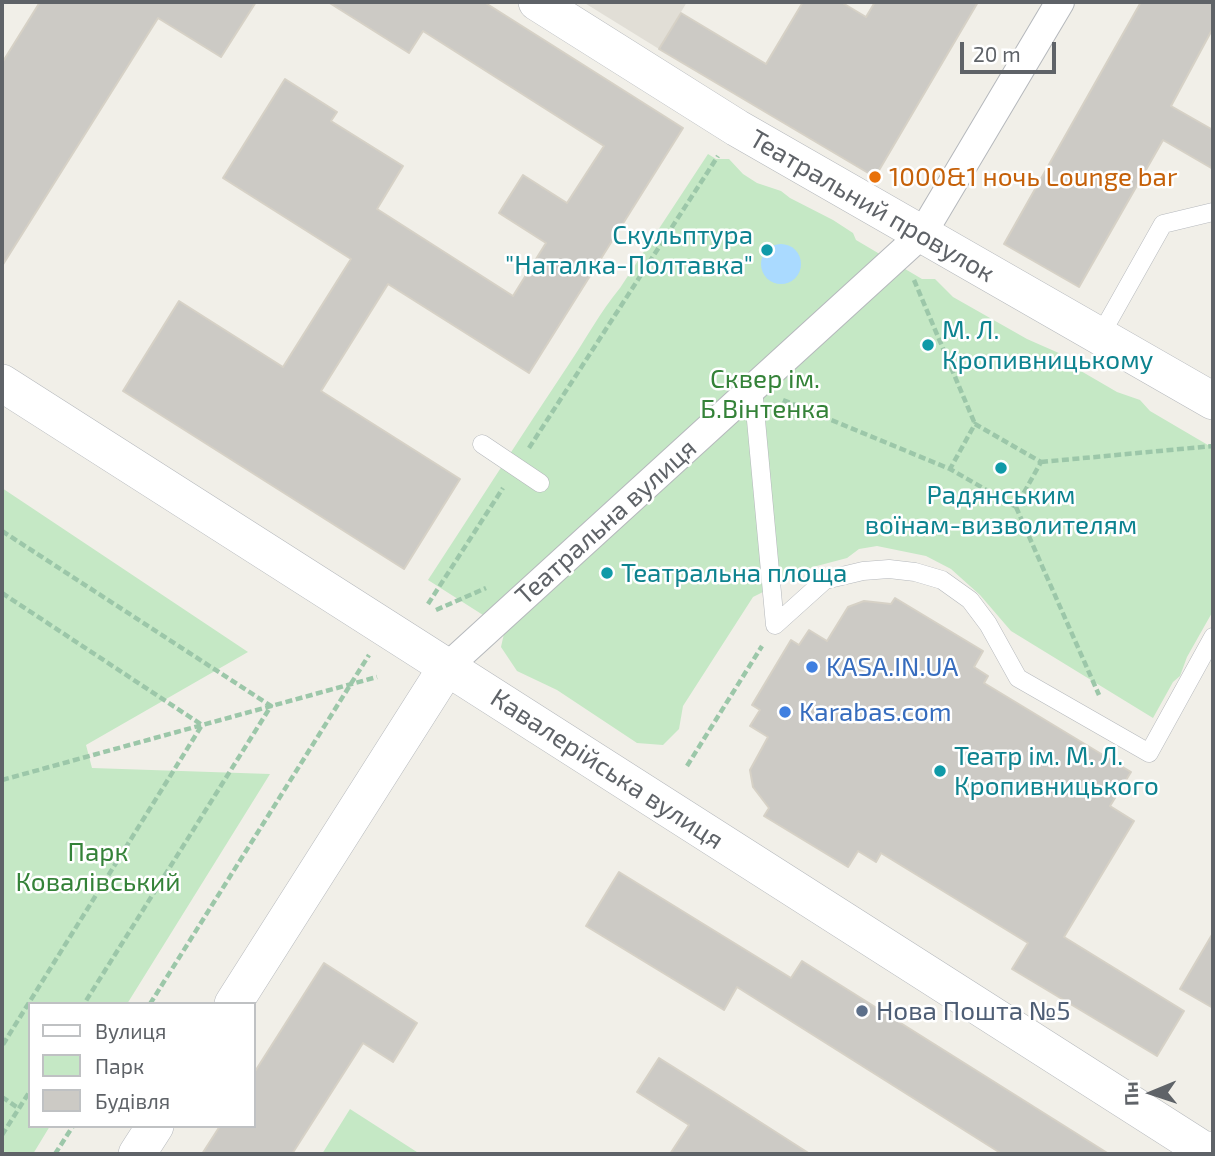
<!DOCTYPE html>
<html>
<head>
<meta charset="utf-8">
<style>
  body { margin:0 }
  #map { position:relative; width:1215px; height:1156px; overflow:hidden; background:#f1efe8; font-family:"Exo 2",sans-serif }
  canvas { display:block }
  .frame { position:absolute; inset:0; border:4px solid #5f6368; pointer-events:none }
  .legend { position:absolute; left:28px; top:1002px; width:228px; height:126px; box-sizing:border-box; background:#fff; border:2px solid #bfc1c3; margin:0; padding:9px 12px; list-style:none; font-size:21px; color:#5f6368 }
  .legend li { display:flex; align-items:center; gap:14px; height:35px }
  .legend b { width:35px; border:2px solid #bfc1c3 }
  .north { position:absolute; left:1117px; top:1058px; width:70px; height:70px; -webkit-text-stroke:5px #fff; paint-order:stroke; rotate:268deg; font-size:19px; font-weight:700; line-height:28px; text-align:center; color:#5f6368 }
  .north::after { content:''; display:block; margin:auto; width:24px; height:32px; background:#5f6368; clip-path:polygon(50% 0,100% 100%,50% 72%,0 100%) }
  .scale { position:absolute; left:960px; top:42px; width:96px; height:32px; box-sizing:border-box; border:4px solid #5f6368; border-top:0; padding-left:9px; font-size:21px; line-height:24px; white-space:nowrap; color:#5f6368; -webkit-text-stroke:5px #fff; paint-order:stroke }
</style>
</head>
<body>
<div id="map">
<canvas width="1215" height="1156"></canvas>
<div class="frame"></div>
<ul class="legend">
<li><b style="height:9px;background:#fff"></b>Вулиця</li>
<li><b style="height:19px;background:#c5e8c5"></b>Парк</li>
<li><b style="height:19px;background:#cccac5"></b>Будівля</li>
</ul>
<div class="north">Пн</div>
<div class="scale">20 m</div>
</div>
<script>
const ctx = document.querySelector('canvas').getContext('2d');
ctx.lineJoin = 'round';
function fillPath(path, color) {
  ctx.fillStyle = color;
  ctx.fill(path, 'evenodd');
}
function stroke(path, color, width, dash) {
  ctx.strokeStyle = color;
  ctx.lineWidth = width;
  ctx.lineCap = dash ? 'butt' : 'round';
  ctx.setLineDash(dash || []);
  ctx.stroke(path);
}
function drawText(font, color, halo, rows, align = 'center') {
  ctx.font = font + ' "Exo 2",sans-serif';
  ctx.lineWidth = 5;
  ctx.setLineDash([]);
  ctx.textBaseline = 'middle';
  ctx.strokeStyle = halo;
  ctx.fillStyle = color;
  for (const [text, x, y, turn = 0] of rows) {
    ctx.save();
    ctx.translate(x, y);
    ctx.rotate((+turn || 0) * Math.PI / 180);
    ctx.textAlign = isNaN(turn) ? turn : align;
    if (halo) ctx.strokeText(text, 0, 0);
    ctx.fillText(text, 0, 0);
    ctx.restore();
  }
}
fillPath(new Path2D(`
  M 583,2 L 687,2 L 659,49 Z`), '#e1ded6');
fillPath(new Path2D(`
  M 708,154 L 716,159 L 729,159 L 743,174 L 757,183 L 781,191 L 790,198 L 833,220 L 853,233 L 856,240 L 922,279 L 935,279 L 953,297 L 1027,339 L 1061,354 L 1074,367 L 1117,392 L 1140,400 L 1150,411 L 1213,448 L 1213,611 L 1187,657 L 1180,676 L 1173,682 L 1153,718 L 1011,631 L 980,595 L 951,569 L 926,556 L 877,546 L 859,549 L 847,558 L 813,567 L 753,597 L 683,706 L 679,729 L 663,745 L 637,743 L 557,690 L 517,671 L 501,647 L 505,629 L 428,580 C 475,508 521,436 569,364 C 586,339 600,312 620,288 Z
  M 2,488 L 248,652 L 86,745 L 92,768 L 270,774 L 127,1004 L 30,1004 L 30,1126 L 50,1126 L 33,1154 L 2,1154 Z
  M 350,1109 L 420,1154 L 322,1154 Z`), '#c5e8c5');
fillPath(new Path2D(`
  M761 264a20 20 0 1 1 40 0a20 20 0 1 1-40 0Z`), '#aadaff');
const building = new Path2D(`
  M 40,2 L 256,2 L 221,57 L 158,18 L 2,266 L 2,63 Z
  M 328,2 L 484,2 L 683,128 L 529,373 L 388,284 L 321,391 L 460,479 L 404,569 L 123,391 L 179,301 L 283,367 L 351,259 L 223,178 L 285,79 L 337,112 L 331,121 L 403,166 L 377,209 L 513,296 L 546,243 L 499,213 L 523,175 L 567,203 L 604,146 L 423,31 L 409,53 Z
  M 803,2 L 841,2 L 866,17 L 875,2 L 978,2 L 875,177 L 659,49 L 681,13 L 766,64 Z
  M 1141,2 L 1213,2 L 1213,28 L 1171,106 L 1213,130 L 1213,169 L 1163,140 L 1079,287 L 1004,244 Z
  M 895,598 L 983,651 L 974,667 L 988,676 L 984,683 L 1131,772 L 1110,806 L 1134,821 L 1064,937 L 1184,1011 L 1157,1056 L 1012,969 L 1028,943 L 881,853 L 876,862 L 858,851 L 848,867 L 764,816 L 769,808 L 753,787 L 750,770 L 768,737 L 750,726 L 760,710 L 752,705 L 791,640 L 799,645 L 809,630 L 827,641 L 848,607 L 864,601 L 891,604 Z
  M 619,872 L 791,978 L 802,961 L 1109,1154 L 1002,1154 L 737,987 L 724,1010 L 586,926 Z
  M 1213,933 L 1213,1008 L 1180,989 Z
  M 324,963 L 417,1023 L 393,1062 L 363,1043 L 292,1154 L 202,1154 L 220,1126 L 254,1126 L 254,1073 Z
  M 659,1058 L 718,1095 L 810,1154 L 670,1154 L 689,1125 L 637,1092 Z`);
fillPath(building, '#cccac5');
stroke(building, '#d6d1c6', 2);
const service = new Path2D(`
  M 1100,336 L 1163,224 L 1213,212
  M 753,388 L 775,625 L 825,580 L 863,571 L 889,569 L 915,572 L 942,580 L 970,600 L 988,624 L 1018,678 L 1149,753 L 1213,637
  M 482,444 L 540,483`);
const pedestrian = new Path2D(`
  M 447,667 L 922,234 L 1060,2`);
const minor = new Path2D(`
  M 537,2 L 737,128 L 1213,401
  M 2,383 L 1202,1149 L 1213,1151
  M 233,1004 L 447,667
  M 137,1154 L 155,1126`);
stroke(service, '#b5b8bc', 19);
stroke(pedestrian, '#b5b8bc', 30);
stroke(minor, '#b5b8bc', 38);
stroke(new Path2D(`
  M 914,280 L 975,424
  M 783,400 L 950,469 L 1016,507 L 1041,462 L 975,424 L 950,469
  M 529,448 L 718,156
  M 1041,462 L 1213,446
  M 1016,507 L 1099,695
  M 2,531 L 271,706 L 84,1004
  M 2,593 L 202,725 L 2,1046
  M 428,604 L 503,488
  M 436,610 L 486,588
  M 687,766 L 762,646
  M 2,780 L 377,677
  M 150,1004 L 369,655
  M 2,1097 L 18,1108
  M 2,1135 L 30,1091
  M 55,1154 L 73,1126`), '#9cc7a9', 4.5, [7, 3.5]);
stroke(service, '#fff', 18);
stroke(pedestrian, '#fff', 28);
stroke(minor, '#fff', 37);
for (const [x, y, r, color] of [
  [875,177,7,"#e8710a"],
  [767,250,7,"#0f9aa8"],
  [928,345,7,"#0f9aa8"],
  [1001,468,7,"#0f9aa8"],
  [607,573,7,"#0f9aa8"],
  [812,667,7,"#3f7fe0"],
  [785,712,7,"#3f7fe0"],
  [940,771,7,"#0f9aa8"],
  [862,1011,7,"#5c6f8a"]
]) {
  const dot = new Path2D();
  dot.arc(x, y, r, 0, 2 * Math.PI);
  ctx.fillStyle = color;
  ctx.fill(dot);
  stroke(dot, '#fff', 2.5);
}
drawText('26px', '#c56008', '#fff', [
  ["1000&1 ночь Lounge bar",889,177]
], 'left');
drawText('26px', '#5f6368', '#fff', [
  ["Театральний провулок",872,206,30],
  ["Театральна вулиця",606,522,-42],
  ["Кавалерійська вулиця",607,769,33]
]);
drawText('26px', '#0d838f', '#fff', [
  ["Скульптура",753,235,"right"],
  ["\"Наталка-Полтавка\"",753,265,"right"],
  ["М. Л.",942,330],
  ["Кропивницькому",942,360],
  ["Радянським",1001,495,"center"],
  ["воїнам-визволителям",1001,525,"center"],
  ["Театральна площа",621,573],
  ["Театр ім. М. Л.",954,756],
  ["Кропивницького",954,786]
], 'left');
drawText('26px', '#348238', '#fff', [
  ["Сквер ім.",765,379],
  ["Б.Вінтенка",765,409],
  ["Парк",98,852],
  ["Ковалівський",98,882]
]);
drawText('26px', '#366cbe', '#fff', [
  ["KASA.IN.UA",826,667],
  ["Karabas.com",799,712]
], 'left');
drawText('26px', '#4e5e75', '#fff', [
  ["Нова Пошта №5",876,1011]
], 'left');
</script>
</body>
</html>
